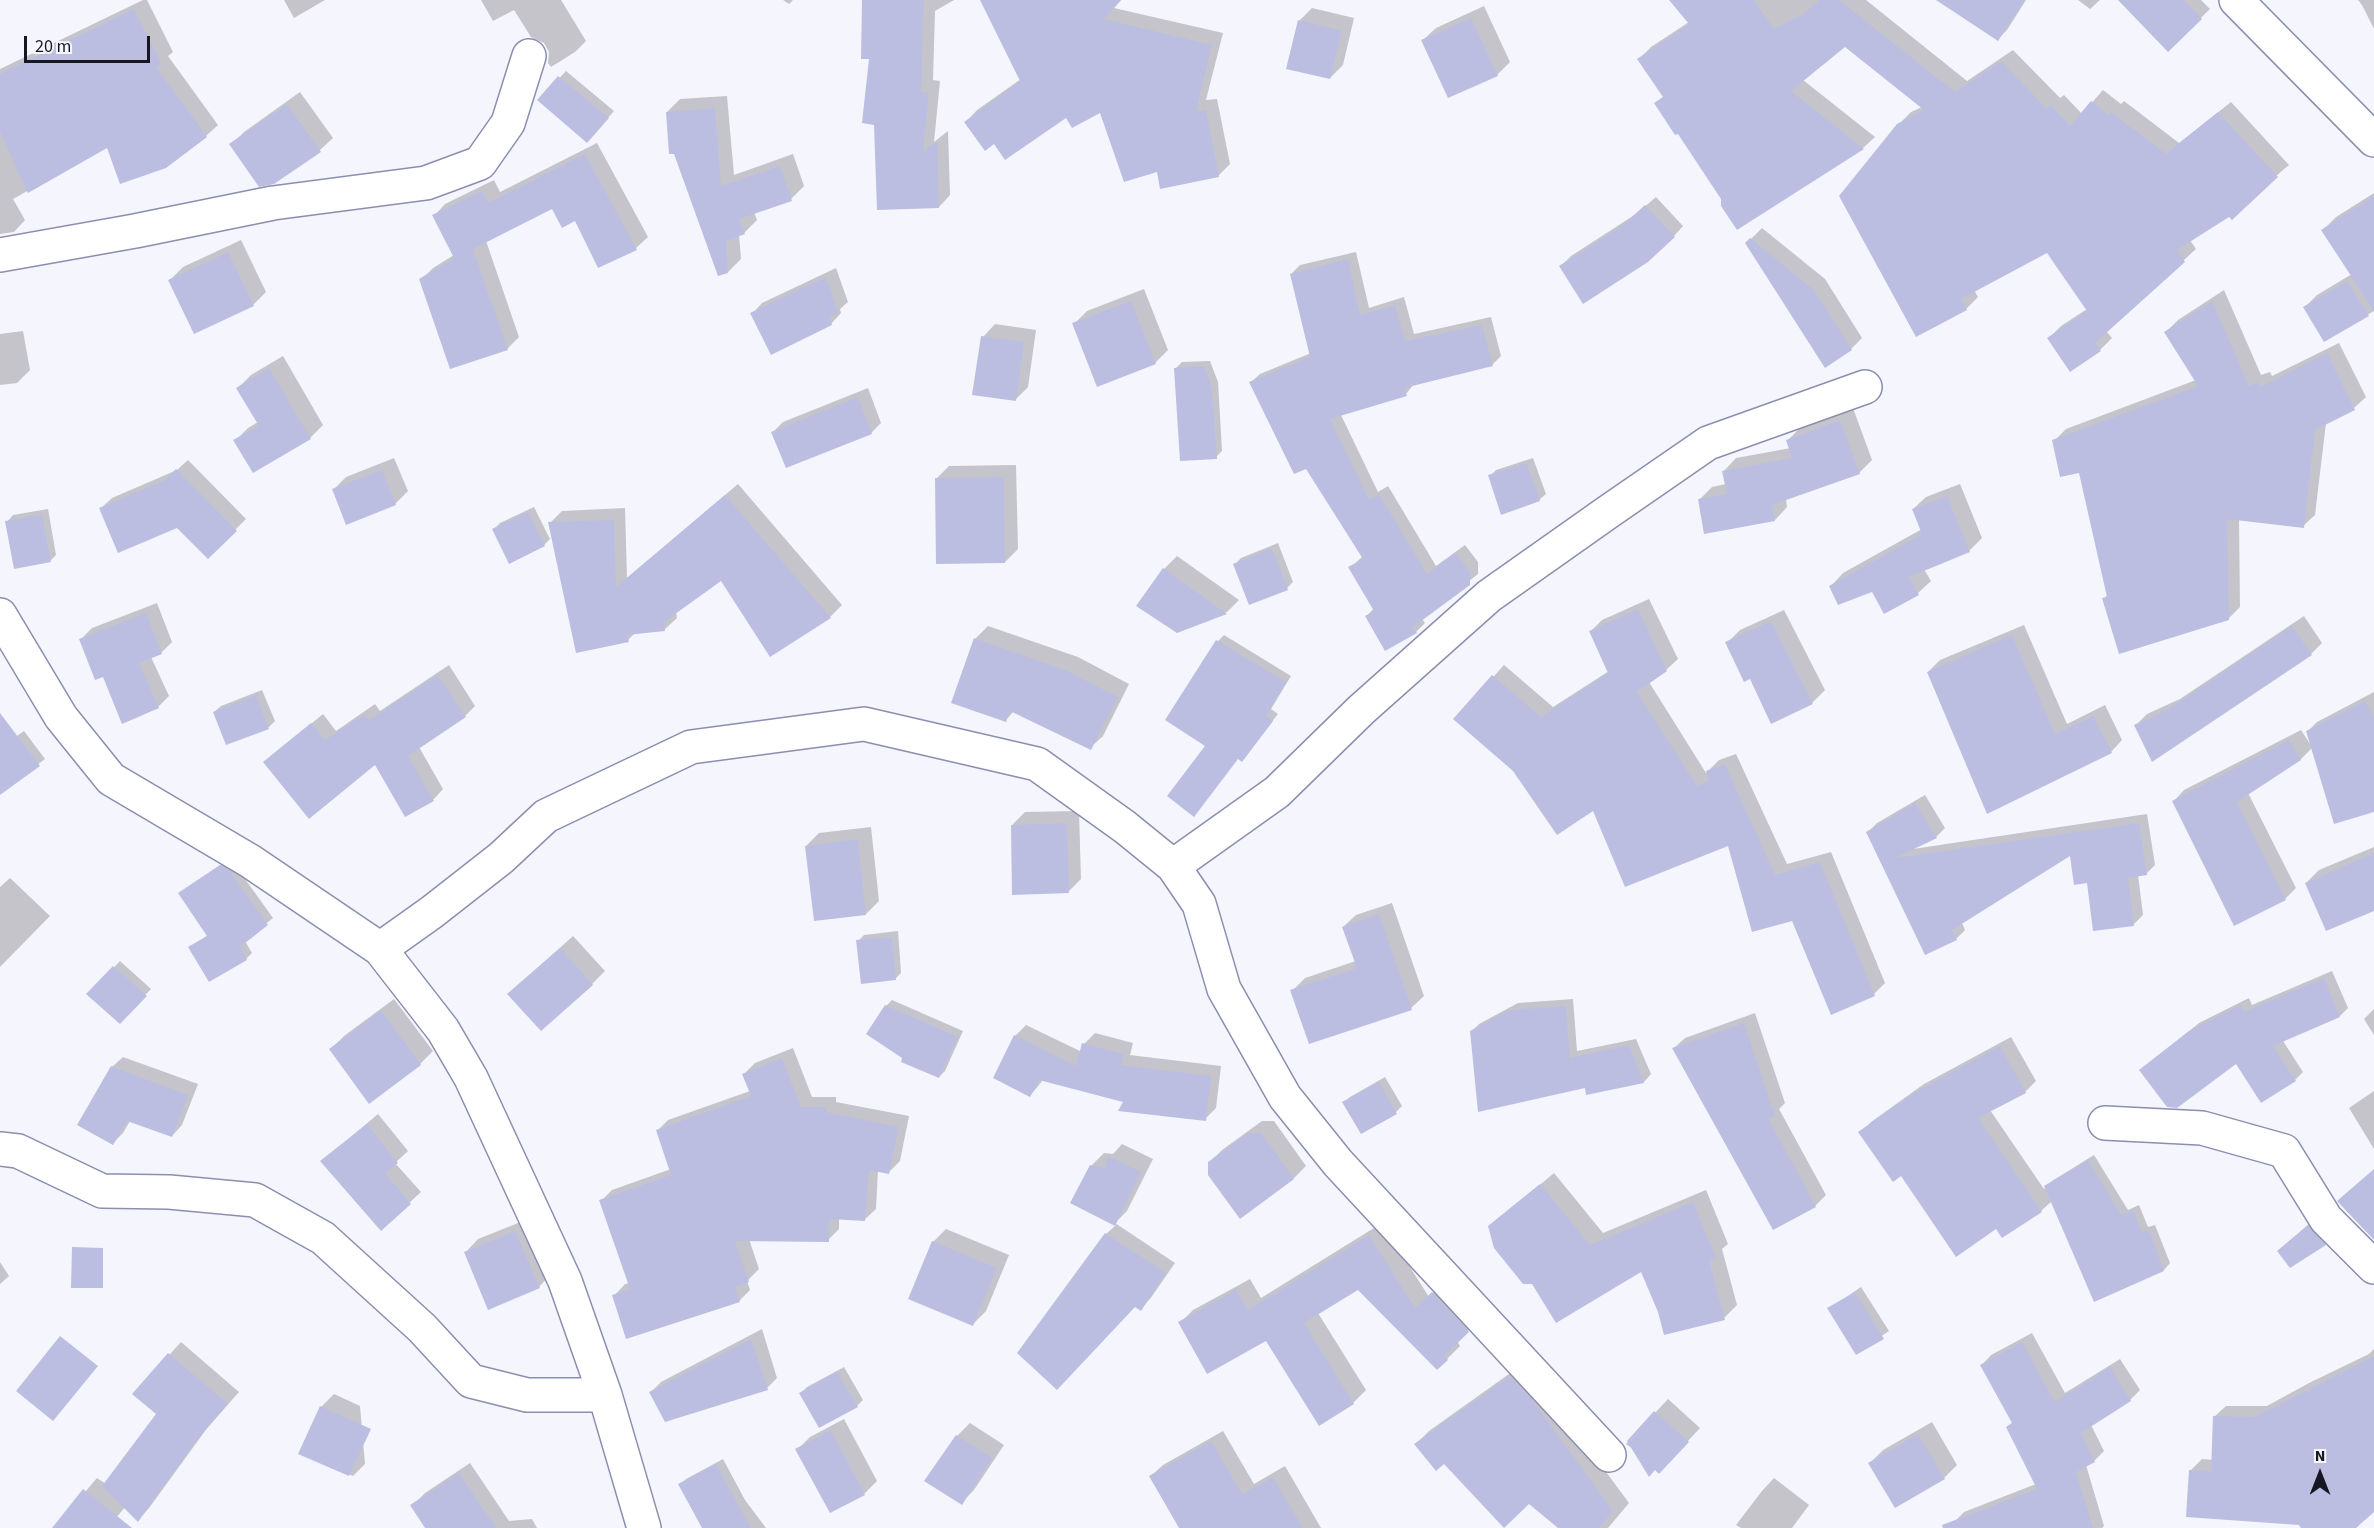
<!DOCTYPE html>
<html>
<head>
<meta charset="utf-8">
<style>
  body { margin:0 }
  #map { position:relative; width:2374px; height:1528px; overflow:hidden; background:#f5f5fd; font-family:"Source Sans 3",sans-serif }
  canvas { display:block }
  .north { position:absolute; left:2290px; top:1444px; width:60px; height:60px; -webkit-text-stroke:4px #f5f5fd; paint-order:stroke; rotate:0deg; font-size:16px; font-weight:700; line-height:24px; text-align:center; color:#161723 }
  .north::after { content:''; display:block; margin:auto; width:21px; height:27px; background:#161723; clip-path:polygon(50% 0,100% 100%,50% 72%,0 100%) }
  .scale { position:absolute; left:24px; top:36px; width:126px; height:27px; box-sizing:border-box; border:3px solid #161723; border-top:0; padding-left:8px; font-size:18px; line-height:21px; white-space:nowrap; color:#161723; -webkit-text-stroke:4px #f5f5fd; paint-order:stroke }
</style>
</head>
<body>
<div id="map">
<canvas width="2374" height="1528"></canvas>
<div class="north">N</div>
<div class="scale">20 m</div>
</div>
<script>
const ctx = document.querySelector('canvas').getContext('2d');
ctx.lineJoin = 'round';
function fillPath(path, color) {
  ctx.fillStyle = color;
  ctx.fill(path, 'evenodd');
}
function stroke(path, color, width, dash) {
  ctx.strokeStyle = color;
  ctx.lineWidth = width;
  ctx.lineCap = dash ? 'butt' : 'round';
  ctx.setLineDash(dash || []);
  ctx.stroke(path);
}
fillPath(new Path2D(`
  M 143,0 L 147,0 L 173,52 L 168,56 L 218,125 L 206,136 L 108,146 L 13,199 L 25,220 L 14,232 L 0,234 L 0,69 Z
  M 284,0 L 325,0 L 294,18 Z
  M 481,0 L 561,0 L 586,41 L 575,52 L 551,67 L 548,63 L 549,52 L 544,43 L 531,37 L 514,10 L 493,21 Z
  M 783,0 L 793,0 L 789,4 Z
  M 864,0 L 954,0 L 935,11 L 933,80 L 940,81 L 934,142 L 948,131 L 950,195 L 939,207 L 871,58 Z
  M 981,0 L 1121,0 L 1114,8 L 1223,33 L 1206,100 L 1217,99 L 1230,164 L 1218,176 L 1158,170 L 1101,111 L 1067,115 L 994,142 L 966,122 L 977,110 L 1021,79 Z
  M 1671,0 L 1866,0 L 1967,81 L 2013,50 L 2060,98 L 2064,95 L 2082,114 L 2103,90 L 2121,104 L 2124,101 L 2179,143 L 2231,102 L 2289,165 L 2230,215 L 2190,240 L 2196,249 L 2106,331 L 2112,338 L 2100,350 L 2049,338 L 2061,326 L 2087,309 L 2048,251 L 1974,290 L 1978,297 L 1966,309 L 1840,196 L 1898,125 L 1911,112 L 1922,107 L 1845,45 L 1803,80 L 1875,137 L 1863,148 L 1737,228 L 1723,198 L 1679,132 L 1656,103 L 1664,96 L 1639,59 L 1651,47 L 1689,22 Z
  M 1939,0 L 2026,0 L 2007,30 L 1998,39 Z
  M 2078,0 L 2100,0 L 2090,9 Z
  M 2120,0 L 2201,0 L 2210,9 L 2168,50 Z
  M 2358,0 L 2374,0 L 2374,29 L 2362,5 Z
  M 1484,6 L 1510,62 L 1497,75 L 1423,40 L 1436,28 Z
  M 1312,8 L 1354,18 L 1343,65 L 1330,78 L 1299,21 Z
  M 566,71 L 614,111 L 593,135 L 539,100 Z
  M 300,92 L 333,138 L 320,150 L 231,145 L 244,132 Z
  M 727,96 L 734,175 L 793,154 L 804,186 L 791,199 L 754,212 L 757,220 L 744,233 L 739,235 L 741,259 L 728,272 L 667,112 L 680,99 Z
  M 597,143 L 648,237 L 636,248 L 553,207 L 486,241 L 519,337 L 507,349 L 421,280 L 433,268 L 454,255 L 434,216 L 445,204 L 494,180 L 500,192 Z
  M 2374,193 L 2374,311 L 2325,340 L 2305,307 L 2317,295 L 2352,274 L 2323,230 L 2336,217 Z
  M 1656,197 L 1683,226 L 1674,236 L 1561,266 L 1571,256 L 1636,214 Z
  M 1762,228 L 1825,279 L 1862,338 L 1851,349 L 1826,366 L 1747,243 Z
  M 241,240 L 266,292 L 253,305 L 170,280 L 183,267 Z
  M 1356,252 L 1369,308 L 1404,297 L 1414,334 L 1491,317 L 1501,356 L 1492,365 L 1414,384 L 1406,394 L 1341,415 L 1378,492 L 1388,486 L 1436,566 L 1465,545 L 1478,562 L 1478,574 L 1422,619 L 1425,623 L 1416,632 L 1367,616 L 1374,608 L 1350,568 L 1363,556 L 1251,382 L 1260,374 L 1311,353 L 1291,274 L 1300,265 Z
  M 836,268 L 848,302 L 840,309 L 841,313 L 831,324 L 752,314 L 762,303 Z
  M 1144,289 L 1168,350 L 1155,363 L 1074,324 L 1087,311 Z
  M 2224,290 L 2261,375 L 2270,372 L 2272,376 L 2339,343 L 2366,397 L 2354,408 L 2326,423 L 2315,515 L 2303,526 L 2239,519 L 2240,607 L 2228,619 L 2104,599 L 2108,594 L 2080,472 L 2054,441 L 2066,429 L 2196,380 L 2166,332 L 2178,320 Z
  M 995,324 L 1036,330 L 1028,387 L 1015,400 L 983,337 Z
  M 23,331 L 30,370 L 17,383 L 0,385 L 0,334 Z
  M 283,356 L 323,425 L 310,438 L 253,471 L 235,441 L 248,428 L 258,422 L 238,388 L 251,375 Z
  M 1210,361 L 1218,382 L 1222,451 L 1216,457 L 1176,368 L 1182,362 Z
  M 868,388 L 881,423 L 871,433 L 773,432 L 783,422 Z
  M 1853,408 L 1872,460 L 1859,473 L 1786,499 L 1787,507 L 1775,520 L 1699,500 L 1712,487 L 1726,484 L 1724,471 L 1736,458 L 1791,448 L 1788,440 L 1801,427 Z
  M 394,458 L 408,491 L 395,504 L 333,490 L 346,477 Z
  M 1533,458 L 1546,494 L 1539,500 L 1490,476 L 1496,470 Z
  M 188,460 L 246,519 L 208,557 L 178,526 L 101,508 L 112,498 L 177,470 Z
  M 1016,465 L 1018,549 L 1005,562 L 936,479 L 949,466 Z
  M 738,484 L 842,605 L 830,617 L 770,655 L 722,579 L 676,612 L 677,618 L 664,630 L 635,633 L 628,640 L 550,523 L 562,511 L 625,508 L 627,578 Z
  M 1960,484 L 1982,538 L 1969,551 L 1924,569 L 1931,581 L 1918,593 L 1885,612 L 1872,590 L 1831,586 L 1843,573 L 1922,529 L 1913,509 L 1926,497 Z
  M 534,507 L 550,539 L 544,545 L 494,529 L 500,523 Z
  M 48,509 L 56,555 L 50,561 L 7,522 L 13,515 Z
  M 1278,543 L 1293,582 L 1287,588 L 1235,564 L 1241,558 Z
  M 1177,556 L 1239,600 L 1227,612 L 1177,632 L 1164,569 Z
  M 1649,599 L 1678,659 L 1666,670 L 1649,682 L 1706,773 L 1719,760 L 1736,754 L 1787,864 L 1831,852 L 1885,983 L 1874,994 L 1793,919 L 1728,844 L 1593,809 L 1514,770 L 1455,719 L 1504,665 L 1553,707 L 1609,671 L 1591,631 L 1602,620 Z
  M 157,603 L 172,642 L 161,653 L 151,657 L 169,696 L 158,707 L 103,675 L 81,639 L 92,628 Z
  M 1784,610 L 1825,690 L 1812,703 L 1750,677 L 1727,643 L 1740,630 Z
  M 2304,616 L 2322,643 L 2311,654 L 2136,725 L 2147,714 L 2180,699 Z
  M 2024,625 L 2067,724 L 2105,705 L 2122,740 L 2111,752 L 1987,812 L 1928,672 L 1940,660 Z
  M 988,626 L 1078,657 L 1129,684 L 1103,736 L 1090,748 L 1014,711 L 1006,720 L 975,639 Z
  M 1224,635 L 1291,676 L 1271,709 L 1278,714 L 1242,760 L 1207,746 L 1167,720 L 1218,641 Z
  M 449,665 L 475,706 L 465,716 L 419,747 L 443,789 L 433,800 L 375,763 L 265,762 L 323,714 L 336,731 L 375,704 L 380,711 Z
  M 262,690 L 275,721 L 269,727 L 227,743 L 214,712 L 221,706 Z
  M 2374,692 L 2374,810 L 2312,748 L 2301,759 L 2248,793 L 2296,888 L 2285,899 L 2174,801 L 2184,790 L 2301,730 L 2312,747 L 2307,732 L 2317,722 Z
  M 24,731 L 45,759 L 0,793 L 0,748 Z
  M 1925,795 L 1945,828 L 1936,837 L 1913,849 L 2147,814 L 2155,865 L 2146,874 L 2138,875 L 2143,915 L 2134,924 L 2095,930 L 2088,882 L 2071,854 L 1962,923 L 1965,930 L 1956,939 L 1868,832 L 1877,823 Z
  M 1079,811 L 1081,879 L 1068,892 L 1012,825 L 1025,812 Z
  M 871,827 L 879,901 L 866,914 L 806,846 L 819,833 Z
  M 2374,847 L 2374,909 L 2306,883 L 2319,870 Z
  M 227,860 L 235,865 L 273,918 L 245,941 L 252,953 L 246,959 L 190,948 L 208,935 L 180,894 Z
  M 10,878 L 50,916 L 0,967 L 0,887 Z
  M 1392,903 L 1424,996 L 1411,1008 L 1310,1042 L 1292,991 L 1305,978 L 1356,961 L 1343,927 L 1356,915 Z
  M 898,931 L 901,973 L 895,979 L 858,941 L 864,935 Z
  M 573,936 L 605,971 L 592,984 L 522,982 Z
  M 120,961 L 151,989 L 119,1022 L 89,994 Z
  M 2332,971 L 2348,1008 L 2340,1016 L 2283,1041 L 2303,1072 L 2295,1080 L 2236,1061 L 2141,1070 L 2199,1023 L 2249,998 L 2252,1005 Z
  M 394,999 L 433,1051 L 420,1064 L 370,1102 L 331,1049 L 344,1036 Z
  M 1573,999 L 1577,1051 L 1636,1039 L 1651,1074 L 1644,1082 L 1587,1094 L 1586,1086 L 1471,1032 L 1479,1024 L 1518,1003 Z
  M 892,1000 L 963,1031 L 945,1071 L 939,1077 L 904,1057 L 886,1006 Z
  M 2374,1009 L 2374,1035 L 2364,1019 Z
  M 1755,1013 L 1785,1103 L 1779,1109 L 1826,1195 L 1815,1206 L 1674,1048 L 1685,1038 Z
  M 1026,1025 L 1082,1052 L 1084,1044 L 1095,1033 L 1133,1043 L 1130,1055 L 1221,1066 L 1216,1108 L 1205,1119 L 1043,1080 L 1030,1096 L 1015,1036 Z
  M 2011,1037 L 2036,1081 L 2025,1092 L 1990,1110 L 2044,1189 L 2052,1181 L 2094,1155 L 2128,1210 L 2139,1205 L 2148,1227 L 2155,1225 L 2170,1263 L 2164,1270 L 2095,1300 L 2052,1201 L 2041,1211 L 1996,1227 L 1901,1174 L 1860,1133 L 1871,1122 L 1924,1084 Z
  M 793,1048 L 812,1097 L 836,1097 L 836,1102 L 909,1116 L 900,1161 L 889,1172 L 878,1170 L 876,1209 L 864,1220 L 839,1218 L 839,1229 L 828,1240 L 749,1239 L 759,1269 L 747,1281 L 750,1290 L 739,1301 L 614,1296 L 625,1284 L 630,1283 L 601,1201 L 612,1190 L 671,1169 L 657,1131 L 668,1120 L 750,1091 L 744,1074 L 755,1063 Z
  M 123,1057 L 198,1084 L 182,1125 L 172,1136 L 130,1121 L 123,1133 L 113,1143 L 112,1067 Z
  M 1385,1077 L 1402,1106 L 1396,1112 L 1361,1132 L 1344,1103 L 1350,1097 Z
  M 2374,1091 L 2374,1149 L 2349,1108 Z
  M 378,1114 L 408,1151 L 395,1163 L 421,1192 L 381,1229 L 322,1161 Z
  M 1262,1121 L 1274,1121 L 1306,1166 L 1294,1178 L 1240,1217 L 1209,1163 L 1222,1150 Z
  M 1122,1144 L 1153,1159 L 1127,1211 L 1115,1223 L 1175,1263 L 1150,1299 L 1140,1309 L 1136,1305 L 1019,1352 L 1106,1234 L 1116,1225 L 1072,1203 L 1091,1166 L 1104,1153 L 1113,1154 Z
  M 1554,1173 L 1603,1233 L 1706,1190 L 1728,1244 L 1722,1249 L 1737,1305 L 1724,1318 L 1660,1311 L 1642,1269 L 1533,1282 L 1490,1227 Z
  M 2321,1213 L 2337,1231 L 2325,1244 L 2279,1251 Z
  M 528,1219 L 551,1274 L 539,1287 L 466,1252 L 478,1239 Z
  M 1382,1223 L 1429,1297 L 1446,1280 L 1481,1318 L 1457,1341 L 1460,1346 L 1447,1359 L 1358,1288 L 1318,1313 L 1366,1390 L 1353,1403 L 1267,1339 L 1180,1323 L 1193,1310 L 1250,1279 L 1261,1298 Z
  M 946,1229 L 1009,1255 L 986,1311 L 973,1324 L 933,1242 Z
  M 0,1262 L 9,1276 L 0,1284 Z
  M 1861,1287 L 1889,1331 L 1857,1353 L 1829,1309 Z
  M 762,1329 L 777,1378 L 767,1388 L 651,1392 L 661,1382 Z
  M 2032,1333 L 2065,1393 L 2120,1359 L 2140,1390 L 2130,1400 L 2091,1425 L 2104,1451 L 2094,1461 L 2086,1465 L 2104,1526 L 2102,1528 L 1956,1528 L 1954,1522 L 1964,1512 L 2036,1484 L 2007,1427 L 2013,1422 L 1982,1365 L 1991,1355 Z
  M 181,1342 L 239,1392 L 208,1427 L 149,1508 L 138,1520 L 125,1507 L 108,1528 L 54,1528 L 97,1478 L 106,1484 L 158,1414 L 134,1394 Z
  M 2374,1349 L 2374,1490 L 2366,1517 L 2191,1470 L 2202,1459 L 2213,1460 L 2214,1417 L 2226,1406 L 2267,1406 L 2309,1383 L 2369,1354 Z
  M 1523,1364 L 1542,1385 L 1629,1503 L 1608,1528 L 1561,1528 L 1529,1502 L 1416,1444 L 1429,1431 Z
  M 844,1367 L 863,1400 L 857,1406 L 801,1393 L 807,1387 Z
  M 334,1394 L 360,1406 L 365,1464 L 353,1476 L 300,1453 L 321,1407 Z
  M 1668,1399 L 1700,1428 L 1661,1470 L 1626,1444 Z
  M 844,1419 L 877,1481 L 864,1494 L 797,1450 L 810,1437 Z
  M 1932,1422 L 1957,1465 L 1944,1478 L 1896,1506 L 1870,1463 L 1883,1450 Z
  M 970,1423 L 1004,1445 L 974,1490 L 961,1503 L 957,1436 Z
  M 1223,1431 L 1254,1484 L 1285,1466 L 1321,1528 L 1181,1528 L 1151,1476 L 1163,1465 Z
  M 723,1459 L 745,1500 L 766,1528 L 704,1528 L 680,1485 L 686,1479 Z
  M 470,1463 L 509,1521 L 532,1519 L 537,1528 L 467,1528 L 415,1503 L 425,1493 Z
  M 1774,1478 L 1809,1505 L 1792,1528 L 1741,1528 L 1736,1525 L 1762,1491 Z`), '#0003');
fillPath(new Path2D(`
  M 862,0 L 924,0 L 921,92 L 929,93 L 923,151 L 937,141 L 939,208 L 877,210 L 874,125 L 862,123 L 869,59 L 861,59 Z
  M 980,0 L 1121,0 L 1104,19 L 1212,45 L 1196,111 L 1206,110 L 1219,177 L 1160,189 L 1157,172 L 1124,182 L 1100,113 L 1072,128 L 1066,118 L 1005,160 L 994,144 L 985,151 L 964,122 L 1020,81 Z
  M 1669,0 L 1754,0 L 1774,29 L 1803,14 L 1820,0 L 1839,0 L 1955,92 L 2001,61 L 2047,109 L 2051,105 L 2070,126 L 2091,101 L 2108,115 L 2111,112 L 2166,154 L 2218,112 L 2278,177 L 2232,220 L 2229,217 L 2177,250 L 2185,262 L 2095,343 L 2101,351 L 2070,372 L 2047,338 L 2087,311 L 2047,253 L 1961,299 L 1967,310 L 1916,337 L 1839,196 L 1897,124 L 1924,110 L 1845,47 L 1791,91 L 1864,149 L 1737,230 L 1721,206 L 1721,199 L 1678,134 L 1675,135 L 1654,103 L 1663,97 L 1637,59 L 1689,24 Z
  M 1936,0 L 2025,0 L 1998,41 Z
  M 2118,0 L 2184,0 L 2202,19 L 2168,52 Z
  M 134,9 L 162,65 L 156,67 L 207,137 L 166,168 L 120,184 L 107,148 L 28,193 L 0,132 L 0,74 Z
  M 1471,18 L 1498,76 L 1448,98 L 1421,40 Z
  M 1298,20 L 1342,31 L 1330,79 L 1286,69 Z
  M 558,76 L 609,118 L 587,143 L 537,100 Z
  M 287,104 L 321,152 L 274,184 L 259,187 L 229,144 Z
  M 715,108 L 721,186 L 780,166 L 792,201 L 739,219 L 745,234 L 726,241 L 728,273 L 718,276 L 674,154 L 669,154 L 666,112 Z
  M 585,154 L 637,250 L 598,268 L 575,221 L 562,228 L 552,209 L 473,249 L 508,350 L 450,369 L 419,279 L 454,258 L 432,215 L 482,191 L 488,203 Z
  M 2374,196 L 2374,311 L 2321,230 Z
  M 1645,205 L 1675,237 L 1648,262 L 1583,304 L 1559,266 L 1624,224 Z
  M 1750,238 L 1814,290 L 1852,350 L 1825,368 L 1745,243 Z
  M 228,252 L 254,306 L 194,334 L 168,280 Z
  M 1348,259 L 1360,315 L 1395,305 L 1405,341 L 1482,325 L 1493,366 L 1404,388 L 1407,396 L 1330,419 L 1369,500 L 1379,494 L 1427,574 L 1455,553 L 1470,572 L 1470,585 L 1413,627 L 1417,633 L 1385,651 L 1365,616 L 1374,611 L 1348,567 L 1363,559 L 1306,469 L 1294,474 L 1249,382 L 1310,357 L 1290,274 Z
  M 826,277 L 838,313 L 829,317 L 832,325 L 771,355 L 750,313 Z
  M 2347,281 L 2369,316 L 2324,342 L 2303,307 Z
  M 1131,301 L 1156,364 L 1097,387 L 1072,323 Z
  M 2212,301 L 2249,386 L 2258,382 L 2260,387 L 2327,353 L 2355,410 L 2315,430 L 2304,528 L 2227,519 L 2229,620 L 2119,654 L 2102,598 L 2107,597 L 2079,473 L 2060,477 L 2052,440 L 2198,386 L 2164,332 Z
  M 981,336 L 1024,342 L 1016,401 L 972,395 Z
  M 1204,366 L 1212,389 L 1217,459 L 1180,461 L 1174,368 Z
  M 269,368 L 311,439 L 253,473 L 233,440 L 259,426 L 236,388 Z
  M 858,397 L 872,434 L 786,468 L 771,432 Z
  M 1840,420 L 1860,474 L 1772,505 L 1775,521 L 1704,534 L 1698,499 L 1727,494 L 1722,471 L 1792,458 L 1786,440 Z
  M 1527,463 L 1540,501 L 1501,515 L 1488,475 Z
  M 176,469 L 237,531 L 208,559 L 177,528 L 118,553 L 99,508 L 165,480 Z
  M 382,470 L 396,505 L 346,525 L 332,489 Z
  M 1004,477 L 1005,563 L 936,564 L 935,478 Z
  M 725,495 L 831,618 L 770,657 L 721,581 L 664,622 L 665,631 L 627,635 L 629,642 L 576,653 L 548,522 L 614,520 L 616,587 Z
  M 1947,496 L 1970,552 L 1909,577 L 1919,595 L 1884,614 L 1872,592 L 1838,605 L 1829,586 L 1922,534 L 1912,509 Z
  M 528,512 L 545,546 L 509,564 L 492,529 Z
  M 42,515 L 51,562 L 14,569 L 5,521 Z
  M 1272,548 L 1288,590 L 1249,605 L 1233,564 Z
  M 1163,568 L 1227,614 L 1177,633 L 1136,606 Z
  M 1638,609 L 1667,671 L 1637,692 L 1697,786 L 1709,781 L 1706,771 L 1725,764 L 1775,875 L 1820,862 L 1875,996 L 1831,1015 L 1792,921 L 1752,932 L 1728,846 L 1625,887 L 1593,811 L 1557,835 L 1513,771 L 1453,719 L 1492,675 L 1541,717 L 1608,673 L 1589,631 Z
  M 146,613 L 162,654 L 139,663 L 159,708 L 122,724 L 103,677 L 95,680 L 79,639 Z
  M 1771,621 L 1813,704 L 1771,724 L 1750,679 L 1744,682 L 1725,642 Z
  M 2292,626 L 2312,655 L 2152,762 L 2134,725 L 2167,710 Z
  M 2012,635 L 2055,734 L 2093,716 L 2112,753 L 1987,814 L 1927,672 Z
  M 974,638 L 1065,670 L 1118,697 L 1091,750 L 1010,711 L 1006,722 L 951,703 Z
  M 1216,640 L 1286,682 L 1266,716 L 1273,721 L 1242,762 L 1238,759 L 1194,817 L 1167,796 L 1205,746 L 1165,720 Z
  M 438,675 L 466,717 L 408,756 L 434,801 L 405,817 L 375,765 L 309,819 L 263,762 L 311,723 L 325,740 L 364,714 L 369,720 Z
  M 256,695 L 269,729 L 226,745 L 213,712 Z
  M 2365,701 L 2374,718 L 2374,812 L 2334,824 L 2306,731 Z
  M 0,713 L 40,766 L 0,795 Z
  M 2289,740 L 2301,760 L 2237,802 L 2286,900 L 2234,926 L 2172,801 Z
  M 1915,803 L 1937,838 L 1895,858 L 2139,823 L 2147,875 L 2128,878 L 2134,926 L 2093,931 L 2087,883 L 2074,885 L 2070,856 L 1952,930 L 1957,940 L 1925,955 L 1866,832 Z
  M 1067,823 L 1069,893 L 1012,895 L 1011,825 Z
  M 858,839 L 866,915 L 814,921 L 805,846 Z
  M 2374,853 L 2374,911 L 2326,931 L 2305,883 Z
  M 220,865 L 229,870 L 268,925 L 240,947 L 247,960 L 209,982 L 188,947 L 207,936 L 178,893 Z
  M 1379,914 L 1412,1010 L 1309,1044 L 1290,990 L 1357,968 L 1342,927 Z
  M 892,937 L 896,980 L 861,984 L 856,940 Z
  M 560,948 L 593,985 L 541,1031 L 507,994 Z
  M 113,966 L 147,996 L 120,1024 L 86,994 Z
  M 2324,978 L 2340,1017 L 2273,1046 L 2296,1081 L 2261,1103 L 2236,1064 L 2177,1108 L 2167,1107 L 2139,1070 L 2189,1031 L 2241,1005 L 2244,1012 Z
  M 885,1005 L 958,1037 L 939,1078 L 901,1062 L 902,1058 L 866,1034 Z
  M 1566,1006 L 1570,1058 L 1629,1045 L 1644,1083 L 1586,1095 L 1585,1088 L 1478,1112 L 1470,1031 L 1509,1010 Z
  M 381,1010 L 421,1065 L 369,1104 L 329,1049 Z
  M 1744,1023 L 1775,1116 L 1768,1118 L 1816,1207 L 1773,1230 L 1672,1048 Z
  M 1014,1035 L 1076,1066 L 1082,1043 L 1124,1054 L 1121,1065 L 1211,1076 L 1206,1121 L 1118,1111 L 1123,1102 L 1039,1080 L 1030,1097 L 993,1078 Z
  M 2000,1046 L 2026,1093 L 1978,1118 L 2042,1212 L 2002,1238 L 1996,1229 L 1956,1257 L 1901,1176 L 1893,1182 L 1858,1132 L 1912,1094 Z
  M 782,1058 L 801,1107 L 826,1107 L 826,1112 L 899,1127 L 889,1174 L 869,1170 L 865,1221 L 829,1219 L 829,1242 L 735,1241 L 749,1282 L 735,1287 L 740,1302 L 626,1339 L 612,1295 L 630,1289 L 599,1200 L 671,1175 L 656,1130 L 751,1096 L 742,1074 Z
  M 111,1066 L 188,1095 L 172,1137 L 127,1121 L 113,1145 L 77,1125 Z
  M 1379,1082 L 1397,1114 L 1361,1134 L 1342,1102 Z
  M 367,1124 L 398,1163 L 385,1173 L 411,1204 L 381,1231 L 320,1161 Z
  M 1248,1133 L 1261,1133 L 1294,1179 L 1240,1219 L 1208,1175 L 1208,1162 Z
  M 1108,1156 L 1141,1172 L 1115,1226 L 1070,1203 L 1090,1165 L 1105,1168 Z
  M 2088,1160 L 2121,1215 L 2133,1210 L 2142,1232 L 2149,1230 L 2164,1271 L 2094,1302 L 2044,1186 Z
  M 2374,1169 L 2374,1240 L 2337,1201 Z
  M 1540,1184 L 1590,1245 L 1693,1202 L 1716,1258 L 1709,1261 L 1725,1320 L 1664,1335 L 1658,1312 L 1641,1272 L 1556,1323 L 1532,1284 L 1523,1284 L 1494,1248 L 1488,1226 Z
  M 2308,1225 L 2326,1245 L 2290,1268 L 2277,1251 Z
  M 515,1231 L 540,1288 L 488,1310 L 464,1252 Z
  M 1105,1233 L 1166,1273 L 1141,1311 L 1135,1307 L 1057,1390 L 1017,1353 Z
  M 1369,1235 L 1415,1308 L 1432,1292 L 1469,1332 L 1445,1355 L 1448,1360 L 1437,1370 L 1358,1290 L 1304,1323 L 1354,1404 L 1319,1426 L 1266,1341 L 1207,1374 L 1178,1322 L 1236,1290 L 1248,1310 Z
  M 932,1241 L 997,1268 L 973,1326 L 908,1299 Z
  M 72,1247 L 103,1248 L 103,1288 L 71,1288 Z
  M 1855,1292 L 1884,1339 L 1856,1355 L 1827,1308 Z
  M 60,1336 L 98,1366 L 53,1421 L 16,1391 Z
  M 751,1339 L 768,1390 L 665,1422 L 649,1392 Z
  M 2022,1342 L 2055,1402 L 2110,1367 L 2131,1401 L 2081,1433 L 2095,1462 L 2076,1472 L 2093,1528 L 1943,1528 L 1942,1525 L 2037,1489 L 2006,1427 L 2012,1423 L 1980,1365 Z
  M 168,1353 L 228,1404 L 196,1441 L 138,1522 L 102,1486 L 156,1414 L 132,1394 Z
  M 2374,1356 L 2374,1512 L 2356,1528 L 2301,1528 L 2299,1525 L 2186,1517 L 2189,1470 L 2211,1471 L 2213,1416 L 2255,1417 Z
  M 837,1372 L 858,1407 L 819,1428 L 799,1393 Z
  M 1510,1376 L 1530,1397 L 1613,1511 L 1599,1528 L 1558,1528 L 1529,1504 L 1504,1528 L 1444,1464 L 1436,1471 L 1414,1444 Z
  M 320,1406 L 371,1429 L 349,1476 L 298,1454 Z
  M 1654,1411 L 1689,1442 L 1659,1474 L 1655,1470 L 1649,1477 L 1627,1441 Z
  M 831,1430 L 865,1495 L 830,1513 L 795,1449 Z
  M 1918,1434 L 1945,1479 L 1895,1508 L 1868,1463 Z
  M 956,1435 L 992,1458 L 962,1505 L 924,1481 Z
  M 1211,1441 L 1242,1494 L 1273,1477 L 1303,1528 L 1179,1528 L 1149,1476 Z
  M 716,1464 L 751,1528 L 702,1528 L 678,1484 Z
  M 459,1473 L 496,1528 L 425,1528 L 410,1505 Z
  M 83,1489 L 132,1528 L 52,1528 Z`), '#bbbee1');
const street = new Path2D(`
  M 2236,0 L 2374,140
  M 0,255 L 135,231 L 273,203 L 426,183 L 480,163 L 508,123 L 529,56
  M 0,615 L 61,717 L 111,779 L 250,861 L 380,949 L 443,1030 L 471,1078 L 565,1281 L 605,1395 L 644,1528
  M 1173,866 L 1199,904 L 1224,989 L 1285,1097 L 1338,1163 L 1609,1455
  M 380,949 L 432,912 L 501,858 L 546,816 L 691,747 L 864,724 L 1037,764 L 1125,827 L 1173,866 L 1277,792 L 1361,710 L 1489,596 L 1608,512 L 1708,443 L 1865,387
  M 2105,1123 L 2202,1128 L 2284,1151 L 2326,1219 L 2374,1267
  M 0,1149 L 18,1151 L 102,1191 L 169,1192 L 255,1200 L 323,1238 L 422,1328 L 471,1381 L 527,1395 L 605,1395`);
stroke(street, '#8b8eaf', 36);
stroke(street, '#fff', 33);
</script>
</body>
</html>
